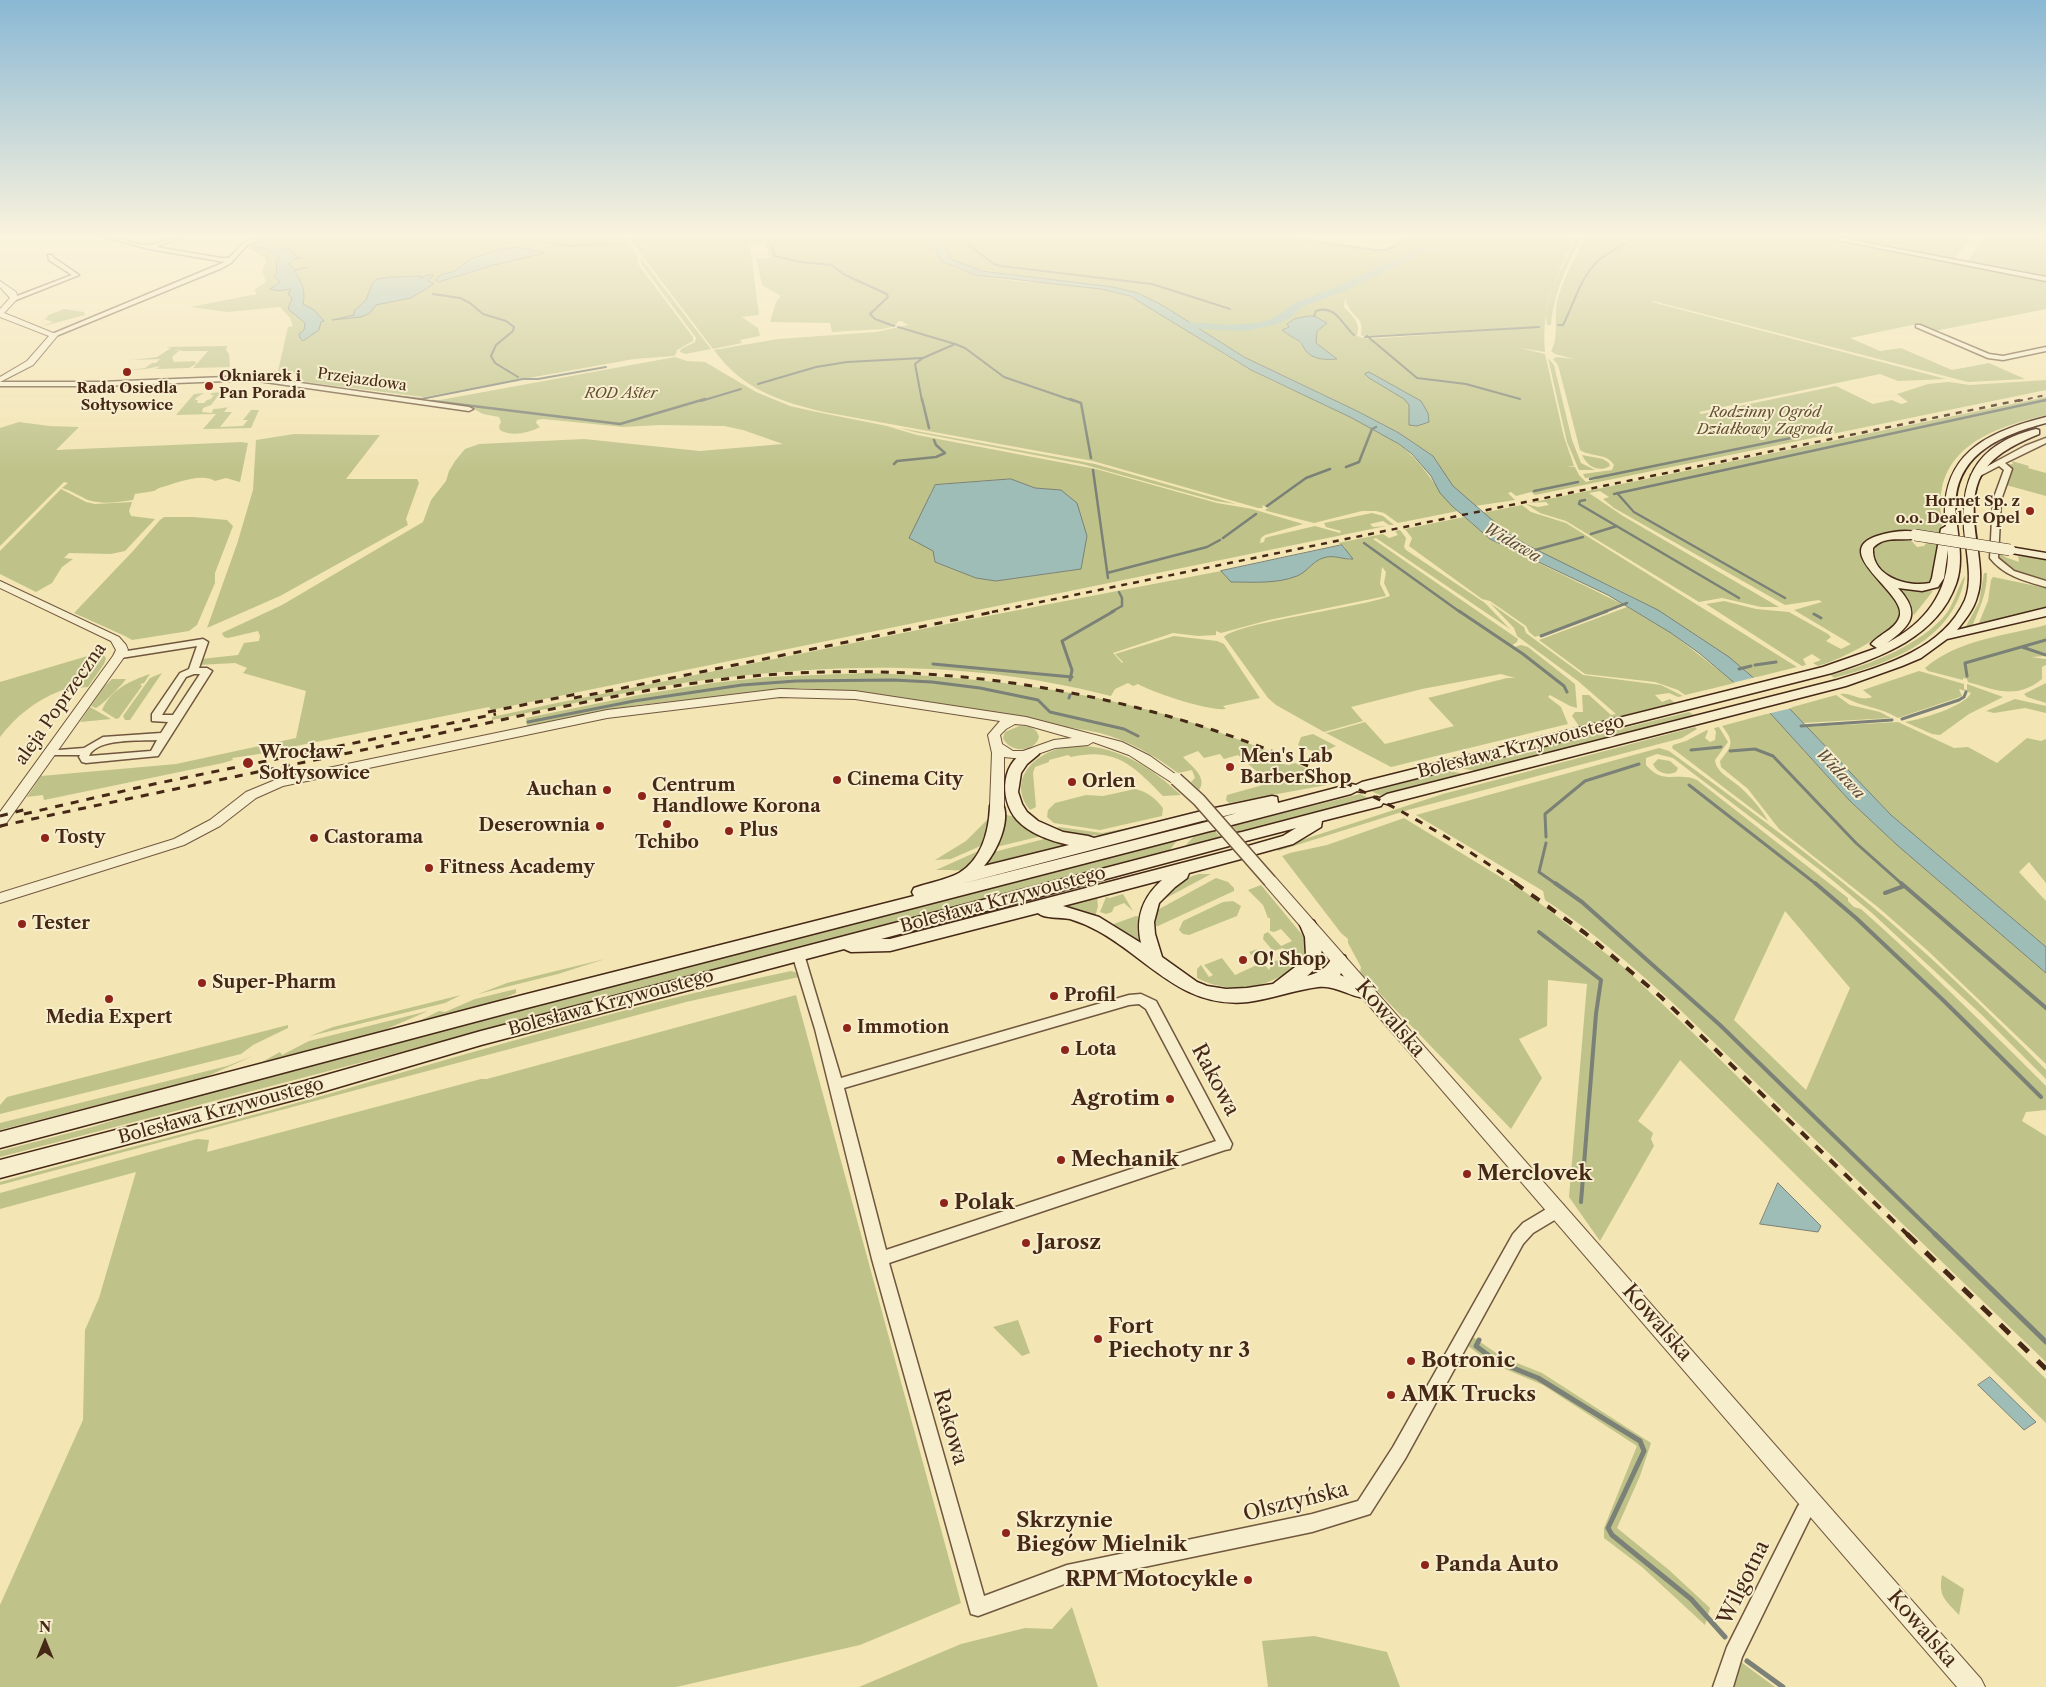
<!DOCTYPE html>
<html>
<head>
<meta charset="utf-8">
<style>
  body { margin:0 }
  #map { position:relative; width:2046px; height:1687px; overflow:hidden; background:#f3e5b4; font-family:"Libre Caslon Text",serif }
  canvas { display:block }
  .north { position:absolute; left:20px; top:1617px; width:50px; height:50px; -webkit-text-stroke:4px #f7eece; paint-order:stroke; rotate:0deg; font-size:14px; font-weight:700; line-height:20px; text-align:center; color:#462817 }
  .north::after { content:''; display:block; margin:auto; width:18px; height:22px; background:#462817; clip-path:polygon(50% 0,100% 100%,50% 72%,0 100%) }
</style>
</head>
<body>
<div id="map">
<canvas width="2046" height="1687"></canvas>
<div class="north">N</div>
</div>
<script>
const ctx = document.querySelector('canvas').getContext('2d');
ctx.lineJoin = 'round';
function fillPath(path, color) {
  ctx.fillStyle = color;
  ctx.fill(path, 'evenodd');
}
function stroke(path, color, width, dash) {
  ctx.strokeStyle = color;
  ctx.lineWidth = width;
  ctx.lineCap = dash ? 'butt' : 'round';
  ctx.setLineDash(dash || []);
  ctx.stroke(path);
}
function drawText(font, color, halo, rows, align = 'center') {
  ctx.font = font + ' "Libre Caslon Text",serif';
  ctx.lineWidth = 4;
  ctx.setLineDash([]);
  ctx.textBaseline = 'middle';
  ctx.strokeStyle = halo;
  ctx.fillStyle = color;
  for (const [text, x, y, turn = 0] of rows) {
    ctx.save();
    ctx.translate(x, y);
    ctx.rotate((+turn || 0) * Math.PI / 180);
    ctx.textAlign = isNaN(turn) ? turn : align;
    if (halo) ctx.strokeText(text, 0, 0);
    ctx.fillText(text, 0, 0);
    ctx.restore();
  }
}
fillPath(new Path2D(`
  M 267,236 L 624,236 L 636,253 L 638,264 L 693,337 L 693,341 L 677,350 L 676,354 L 674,356 L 634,359 L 423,397 L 305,382 L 296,373 L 290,376 L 267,380 L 271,378 L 260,378 L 267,371 L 278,371 L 288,327 L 293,326 L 290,318 L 280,307 L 228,312 L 190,307 L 257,294 L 254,290 L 266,282 L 262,270 L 266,263 L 265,257 L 245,247 Z
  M 627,236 L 919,236 L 935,249 L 941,261 C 993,291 1063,276 1119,293 C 1137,298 1153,309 1169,319 C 1196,336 1222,354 1249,369 C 1297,395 1359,413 1401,446 C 1425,464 1436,491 1458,511 L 1398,523 L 1384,513 L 1376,511 L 1362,511 L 1314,523 L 1267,511 L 1265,510 L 1268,508 L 1262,505 L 1263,508 L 1258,508 L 1093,461 L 824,412 C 778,401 742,389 714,350 L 778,339 L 876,332 L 908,325 L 901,321 L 897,322 L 896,326 L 883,329 L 832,332 L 830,323 L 770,322 L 776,302 L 781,296 L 762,285 L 756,259 L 770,257 L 765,244 L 750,245 L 759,315 L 742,317 L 758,328 L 760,336 L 740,340 L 742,343 L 713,349 Z
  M 933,236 L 1282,236 L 1382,250 L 1412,236 L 1453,236 L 1436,244 L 1456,236 L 1576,236 C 1556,276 1541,305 1545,352 L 1520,348 L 1545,354 L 1564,437 L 1574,466 L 1566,466 L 1575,467 L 1579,475 L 1586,482 L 1597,479 L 1594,477 L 1585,478 L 1583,474 L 1612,470 L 1614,465 C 1607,453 1591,457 1580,450 L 1558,365 L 1553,359 L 1557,357 L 1574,359 L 1555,354 L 1551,351 C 1559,339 1554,316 1557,302 C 1562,279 1576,257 1586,236 L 1811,236 L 1947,262 L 1946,264 L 1955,264 L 2046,281 L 2046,309 L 1935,331 L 1917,324 L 1850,338 L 1880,351 L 1901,348 L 1952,370 L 1989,363 L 2025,379 L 1968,382 L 1653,301 L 1652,302 L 1946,379 L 1898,381 L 1880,374 L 1699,412 L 1701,414 L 1836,386 L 1873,404 L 1892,400 L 1901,404 L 1908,402 L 1897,394 L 1928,384 L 1949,382 L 1970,385 L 2046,380 L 2046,390 L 1535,495 L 1531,492 L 1516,496 L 1511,492 L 1508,493 L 1515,500 L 1475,506 L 1453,486 L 1433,456 L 1399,433 L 1357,411 L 1244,357 L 1194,326 L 1255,327 L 1266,324 L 1294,311 L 1300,305 L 1308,304 L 1316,299 L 1342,289 L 1434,244 L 1342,287 L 1296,304 L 1287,312 L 1266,322 L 1248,326 L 1218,327 L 1190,323 L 1162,305 L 1127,290 L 974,269 L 951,259 L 949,252 ZM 1345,298 C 1346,300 1347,305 1349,308 C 1358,321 1363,317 1361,336 L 1540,327 L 1368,339 L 1357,336 C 1361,322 1353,317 1344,307 ZM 1309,316 L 1327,323 L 1317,331 L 1316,343 L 1336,359 L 1308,353 L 1298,341 L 1283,330 L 1289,326 L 1287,324 L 1294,319 Z
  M 1578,236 L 1582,236 C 1567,266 1554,292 1551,325 L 1547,325 C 1541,299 1567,259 1578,236 Z
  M 1830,236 L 1973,236 L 1955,258 L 1957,260 L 1952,260 Z
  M 1985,236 L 2046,236 L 2046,277 L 1967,262 Z
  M 641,258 L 711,349 L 685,354 L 680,352 L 681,349 L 695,342 L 696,338 L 641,264 Z
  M 64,309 L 84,312 L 85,315 L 40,327 L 53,322 L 44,319 L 48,317 L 46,316 Z
  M 227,346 L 226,350 L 229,354 L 230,367 L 193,368 L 208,351 L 182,351 L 174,349 L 179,351 L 172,357 L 174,362 L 195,361 L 196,364 L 189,368 L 156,369 L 160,366 C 149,369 134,370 121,371 L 145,368 L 152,363 L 156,363 L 160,359 L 132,360 L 157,357 L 171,348 L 165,347 Z
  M 675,357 L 687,361 L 705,362 L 756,392 L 790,406 L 812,411 L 887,426 L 917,435 L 1096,469 L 1217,503 L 1252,509 L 1303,524 L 1265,535 L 1261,538 L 1260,543 L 1264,542 L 1265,538 L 1268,537 L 1315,526 L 1340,533 L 1341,531 L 1326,527 L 1324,523 L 1372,513 L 1383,516 L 1394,525 L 1389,525 L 1383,521 L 1370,524 L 1373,527 L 1386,526 L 491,710 L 489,707 L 296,746 C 290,749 279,752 272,749 L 266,753 L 232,758 L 233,760 L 223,763 L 44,800 L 43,795 L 27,797 L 41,776 L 176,764 L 296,738 L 306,691 L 243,673 L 247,668 L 235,663 L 198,665 L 201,659 L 238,655 L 244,643 L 259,641 L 260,636 L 258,631 L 228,638 L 224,637 L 222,633 L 282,605 L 423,522 L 431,500 L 446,481 L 449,471 L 455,461 L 465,449 L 479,444 L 584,439 L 700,451 L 783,444 L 743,430 L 724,426 L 660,425 L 623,427 L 543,419 L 537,420 L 536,423 L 540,427 C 529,433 511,437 500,430 L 499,426 L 501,422 L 499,417 L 483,414 L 474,409 L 429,402 ZM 1011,479 L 1035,488 L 1061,490 L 1081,569 L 996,581 L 976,578 L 935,562 L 930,494 L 935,485 Z
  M 1548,358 L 1554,365 L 1572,440 L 1581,463 L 1595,470 L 1579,470 L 1567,442 Z
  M 221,392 L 211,405 L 203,408 L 202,412 L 212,413 L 213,409 C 222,409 230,406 240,406 L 228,407 L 224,412 L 232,412 L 220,427 L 243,426 L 248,420 L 243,420 L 251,410 L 259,410 L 251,428 L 203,429 L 216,414 L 176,415 L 194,394 L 204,393 L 196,398 L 195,400 L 198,400 L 197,403 L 204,403 L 207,400 L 211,399 L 214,395 L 210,395 L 212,393 Z
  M 2046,397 L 2046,415 C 2005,425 1952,440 1942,488 C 1938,503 1942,519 1943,534 C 1926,534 1868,527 1861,548 C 1861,551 1861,556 1861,559 L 1903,604 L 1902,621 C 1876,639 1848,657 1818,666 L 1813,663 L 1821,660 L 1812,654 L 1803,659 L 1806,665 L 1802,666 L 1706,604 L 1724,601 L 1756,609 L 1789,612 L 1828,634 L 1831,637 L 1826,641 L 1841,649 L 1851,644 L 1794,610 L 1822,602 L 1819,600 L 1785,605 L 1614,508 L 1603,499 L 1609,497 L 1600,491 L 1589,493 L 1623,516 L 1779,607 L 1761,607 L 1722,598 L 1699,602 L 1566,521 L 1540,513 L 1526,504 L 1538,507 L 1549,505 L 1546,502 L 1529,503 ZM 1616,493 L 1618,493 L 1636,512 L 1785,597 L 1635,513 Z
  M 19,422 L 49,426 L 79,427 L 56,450 L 241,442 L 248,443 L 240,482 L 226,478 L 215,481 C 201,472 174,484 159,488 L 154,491 L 135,494 L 133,500 C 118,502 103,505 88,500 C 79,496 72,491 62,488 L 68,483 L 64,482 L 0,546 L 0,428 Z
  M 900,428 L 1095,464 L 1236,504 L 1216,501 L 1082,464 L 914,432 Z
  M 294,434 L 380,435 L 346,479 L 417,479 L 419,483 L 406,519 L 408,525 L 280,596 L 207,628 L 237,544 L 253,490 L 256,440 Z
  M 1582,455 L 1603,459 L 1609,463 L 1610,466 C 1598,473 1587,466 1582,455 Z
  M 2012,461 L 2029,466 L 2028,468 L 2046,473 L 2046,496 L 2006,485 L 2012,470 L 2006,465 L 2013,464 Z
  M 61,489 L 86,502 L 95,504 L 132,502 L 129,511 L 131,516 L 155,519 L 125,551 L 111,554 L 69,553 L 64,558 L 73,559 L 62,567 L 52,583 L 36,592 L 0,574 L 0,551 Z
  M 1522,505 L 1531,512 L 1566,523 L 1797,667 L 1753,678 C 1711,642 1665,613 1615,588 C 1570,566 1521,547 1482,513 Z
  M 164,517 L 193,517 L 227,520 L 233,526 L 215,573 L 215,583 L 197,625 L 189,631 L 132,640 L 125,636 L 74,613 L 133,551 L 160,520 Z
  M 1464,517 L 1490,539 L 1622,604 L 1535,637 L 1529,632 L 1526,626 L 1490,601 L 1482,599 L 1409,546 L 1412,538 L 1405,529 Z
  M 1400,530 L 1406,538 L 1404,547 L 1406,550 L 1485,603 L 1510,629 L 1376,538 L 1373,539 L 1518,639 L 1517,642 L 1511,646 L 1514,647 L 1521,645 L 1528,647 L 1575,684 L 1577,708 L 1570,706 L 1550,695 L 1548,697 L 1561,707 L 1568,724 L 1391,767 L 1326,733 L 1365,722 L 1385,744 L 1454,726 L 1428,698 L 1507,678 L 1515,678 L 1501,674 L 1422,689 L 1351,707 L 1363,721 L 1324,732 L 1276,705 L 1268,698 L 1224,637 C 1236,623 1363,607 1390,596 L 1384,583 L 1386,572 L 1382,567 L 1380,584 L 1386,596 L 1269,620 L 1221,633 L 1216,631 L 1216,635 L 1198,636 L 1173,633 L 1113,653 L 1122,663 L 1123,662 L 1115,654 L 1174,636 L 1217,641 L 1224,644 L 1260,698 L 1223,706 L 1226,709 C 1208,711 1154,693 1138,684 L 1133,686 L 1128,683 L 1115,689 L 1111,696 C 979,662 854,662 720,678 C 643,687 568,705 492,720 L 492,717 L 552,704 L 972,619 L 1221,571 L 1231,582 L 1306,570 L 1321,558 L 1333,556 L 1351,560 L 1344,546 L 1338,543 L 1383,534 L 1389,538 L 1398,535 L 1395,531 Z
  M 1909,538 L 1917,547 L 1924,546 L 1927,542 L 1941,542 L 1934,577 L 1930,583 C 1907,589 1879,579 1873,554 L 1877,545 L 1893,539 Z
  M 1999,552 L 2005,557 L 2019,562 L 2018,556 L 2046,558 L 2046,580 C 2027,575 2013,572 1999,559 Z
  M 1984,573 L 1987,573 C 1987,593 1980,608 1972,626 L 1965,628 L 1979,602 Z
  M 1965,576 C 1954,641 1890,663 1834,678 L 1831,675 C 1869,665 1921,645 1946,614 C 1954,604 1960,581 1965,576 Z
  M 1993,577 L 2046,588 L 2046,607 L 1978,625 L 1988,601 L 1991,580 Z
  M 1893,584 L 1921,590 L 1933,591 L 1914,615 L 1907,599 Z
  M 1490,603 L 1524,627 L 1526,633 L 1583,675 L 1661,685 L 1683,696 L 1678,697 L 1669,693 L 1655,695 L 1662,702 L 1670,699 L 1675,703 L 1579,726 L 1572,716 L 1575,712 L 1583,712 L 1582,695 L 1589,695 L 1611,715 L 1616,714 L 1578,681 L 1517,636 L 1514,628 Z
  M 1627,607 L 1671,633 L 1735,683 L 1685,695 L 1678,690 L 1655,682 L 1585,674 L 1539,640 Z
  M 2046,625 L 2046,656 L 2031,657 L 2046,659 L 2046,665 L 2042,667 L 2042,679 C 2016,700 1996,690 1968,682 L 1967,679 L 1963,678 L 1963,680 L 1928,671 L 1925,668 C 1959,639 2005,636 2046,625 Z
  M 101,652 L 106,658 L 104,664 L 88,687 C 79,688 68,688 60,691 C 36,700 15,717 0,737 L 0,682 Z
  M 1919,671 L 1964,684 L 1964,689 L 1967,690 L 1967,684 L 2003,697 L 1969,714 L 1940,735 L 1932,734 L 1905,722 C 1921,719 1964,707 1971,693 L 1959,689 L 1962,696 L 1957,698 L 1898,718 C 1879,706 1857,707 1840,694 C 1851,692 1860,702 1872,697 L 1863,690 Z
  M 162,673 L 130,720 L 125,720 L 123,716 L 150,678 Z
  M 865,673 C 967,676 1068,687 1167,715 C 1206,726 1244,742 1282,756 L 1278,763 L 1289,765 L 1295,763 L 1337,783 L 1229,803 L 1226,800 L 1227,795 L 1270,783 L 1238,755 L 1224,759 L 1220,754 L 1204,758 L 1198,751 L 1183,757 C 1191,766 1208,777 1199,790 L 1191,782 L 1195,778 L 1192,770 L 1178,773 C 1154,755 1129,741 1100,733 C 1084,729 1067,728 1051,724 C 1035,720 1027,716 1010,717 L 853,691 L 800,688 L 638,705 L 527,726 L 526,718 L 639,695 L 712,683 L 768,677 Z
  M 150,674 L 144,683 L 140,684 L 142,686 L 119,718 L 116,719 L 102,710 C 111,689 130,681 150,674 Z
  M 112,679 L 126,679 C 125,682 100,707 96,708 L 91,706 L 103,688 Z
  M 2046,683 L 2046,703 L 2027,697 L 2024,694 Z
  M 1836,695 L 1850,705 L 1880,712 L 1891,718 L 1802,723 L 1789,708 Z
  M 2015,699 L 2046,706 L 2046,713 L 2025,708 L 1994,713 L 1986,711 Z
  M 90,707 L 111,719 L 80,722 Z
  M 1689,712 L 1694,715 L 1475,771 L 1460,768 Z
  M 1770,713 L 1850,801 L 1897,845 L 2046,973 L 2046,1064 L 1927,950 L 1879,908 L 1779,829 L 1748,789 L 1721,767 L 1720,761 C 1732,746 1735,742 1722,726 Z
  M 1898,722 L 1954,748 L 1968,747 L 1997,763 L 2027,738 L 2041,741 L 2046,739 L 2046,883 L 2029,862 L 2019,872 L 2046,901 L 2046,947 L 1891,815 L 1807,727 Z
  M 1019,726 C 1028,726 1037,727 1039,737 C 1035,753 1009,753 1003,738 L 1005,732 Z
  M 1695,727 L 1697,729 L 1682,738 L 1408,810 L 1278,851 L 1277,848 L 1443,794 Z
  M 1719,727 L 1728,742 L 1715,760 C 1716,773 1732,779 1741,788 C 1750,796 1763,811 1768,821 L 1672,748 L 1673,745 L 1686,741 L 1707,730 L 1708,731 L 1705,738 L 1710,742 L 1715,740 L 1716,732 L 1714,728 Z
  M 1313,734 L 1336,746 C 1320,754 1314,753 1298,745 L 1301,737 Z
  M 1079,746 C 1119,746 1153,769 1181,795 L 1163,796 C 1133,765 1115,747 1071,757 L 1068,755 L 1049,760 L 1049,762 L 1035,767 L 1033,773 L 1036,807 L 1030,810 C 1010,786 1026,761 1052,751 C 1060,747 1070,746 1079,746 Z
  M 1659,748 L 1669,751 C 1735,799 1800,847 1863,899 C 1927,952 1987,1010 2046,1070 L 2046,1079 L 1983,1016 L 1872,913 L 1820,870 L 1673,758 L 1657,754 L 1646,758 L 1646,765 C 1664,786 1677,771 1697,780 L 1848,898 L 1848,901 L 1854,907 L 1861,909 C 1925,966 1986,1026 2046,1086 L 2046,1110 L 2026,1112 L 2022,1121 L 2046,1136 L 2046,1362 L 1673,1003 C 1632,966 1591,930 1545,900 L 1543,891 L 1416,815 ZM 1785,911 L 1850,988 L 1806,1090 L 1734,1020 Z
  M 1658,759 L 1670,761 L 1678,768 L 1676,772 C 1667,776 1657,773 1653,764 Z
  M 1450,771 L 1465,774 L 1382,796 L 1371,791 Z
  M 1135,789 C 1148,792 1155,798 1163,808 L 1162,816 L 1100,830 L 1054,823 L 1047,817 L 1048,810 L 1055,803 L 1086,795 L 1103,796 Z
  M 1360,794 L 1371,799 L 1239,834 L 1232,826 Z
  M 1267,807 L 944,889 L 942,888 C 1049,858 1157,827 1267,807 Z
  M 1003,814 L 1019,818 L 1042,836 L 996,847 Z
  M 992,815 L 985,844 L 951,859 L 935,860 L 966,841 Z
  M 1404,818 L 1525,892 L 1621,965 L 1692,1032 L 2046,1379 L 2046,1423 L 1680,1060 L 1638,1121 L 1653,1133 L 1651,1139 L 1654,1146 L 1600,1241 L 1569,1197 L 1587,984 L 1548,980 L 1547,1026 L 1519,1039 L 1542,1078 L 1511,1129 L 1360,973 L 1361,967 L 1348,943 L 1348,939 L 1341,933 L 1282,856 L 1290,853 L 1327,845 Z
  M 1157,822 C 1125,831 1089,844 1056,828 L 1059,827 L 1102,833 Z
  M 1214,830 L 1221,838 L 1184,847 L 1195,835 Z
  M 1048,838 L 1072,844 L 983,866 L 994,852 Z
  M 1178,839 L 1169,851 L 0,1157 L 0,1151 L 92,1127 L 208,1090 Z
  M 983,849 C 962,875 968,870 936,870 Z
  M 1199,874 L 1211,874 L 1155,904 C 1165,890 1183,878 1199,874 Z
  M 1216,878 L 1228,882 L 1234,888 L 1234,891 L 1158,926 L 1156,926 L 1152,913 Z
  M 1261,885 L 1304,937 L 1306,950 L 1301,961 L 1292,962 L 1279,959 L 1278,957 L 1287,953 L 1283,948 L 1273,951 L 1263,939 L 1264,934 L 1268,932 L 1281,946 L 1292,941 L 1281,929 L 1274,932 L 1270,931 L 1270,918 L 1268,918 L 1263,905 L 1248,890 Z
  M 1123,894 L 1133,911 L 1124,903 L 1114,907 L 1112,912 L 1106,914 L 1100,912 L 1106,897 L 1110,898 Z
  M 1097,897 L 1098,906 L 1095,917 L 1058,906 Z
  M 1233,901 L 1241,906 L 1237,916 L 1189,935 L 1183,934 L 1179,930 L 1183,921 L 1223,902 Z
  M 1136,916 L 1141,917 L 1146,949 L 1111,925 Z
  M 1257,949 L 1256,954 L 1269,970 L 1273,962 L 1278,960 L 1293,968 C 1265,990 1228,994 1197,978 L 1197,969 L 1201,965 L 1209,977 L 1213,975 L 1204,965 L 1222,958 L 1235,975 L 1259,964 L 1249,952 Z
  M 605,959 L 558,974 L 478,994 L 507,983 Z
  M 791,971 L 798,973 L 799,977 L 686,1002 L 0,1185 L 0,1182 C 106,1153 213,1127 318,1097 C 475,1051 631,1005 791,971 Z
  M 516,989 L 516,993 L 489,1005 L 413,1024 L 439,1011 L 445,1012 L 475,999 Z
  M 461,995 L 445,1003 L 310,1036 L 333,1027 Z
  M 796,995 L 961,1603 L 860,1645 L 676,1687 L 0,1687 L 0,1605 L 83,1420 L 85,1330 L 99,1298 L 136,1172 L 0,1209 L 0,1193 L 197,1139 L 209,1140 L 207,1152 L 481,1079 L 487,1079 Z
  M 428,1011 L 373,1035 L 262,1062 L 280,1052 L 282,1055 L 309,1041 Z
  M 288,1025 L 288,1028 L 253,1045 L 241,1054 L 0,1114 L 0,1105 L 7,1097 Z
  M 253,1056 L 203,1078 L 0,1130 L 0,1123 L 227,1066 Z
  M 1018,1320 L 1030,1353 L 1022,1356 L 993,1327 Z
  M 1473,1337 L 1502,1357 L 1542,1373 L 1651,1443 L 1640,1476 L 1617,1528 L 1669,1570 L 1710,1608 L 1705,1625 L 1642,1567 L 1604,1538 L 1604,1528 L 1637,1446 L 1543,1385 L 1491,1363 L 1468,1346 Z
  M 1942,1575 L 1964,1589 L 1959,1615 C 1945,1600 1938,1596 1942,1575 Z
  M 1072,1607 L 1098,1687 L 859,1687 L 961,1644 L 1025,1628 L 1052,1629 Z
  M 1314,1636 L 1387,1652 L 1400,1687 L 1268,1687 L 1262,1641 Z
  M 1741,1662 L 1775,1687 L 1732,1687 Z`), '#bfc38a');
const water = new Path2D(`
  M 919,236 L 933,236 L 949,252 L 951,259 L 982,271 L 1113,287 L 1138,293 L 1162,305 L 1244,357 L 1357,411 L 1399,433 L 1433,456 L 1453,486 L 1506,532 L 1527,545 L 1658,610 L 1729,657 L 1789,708 L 1891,815 L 2046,947 L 2046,973 L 1897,845 L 1850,801 L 1770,713 L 1699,653 L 1671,633 L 1608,595 L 1490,539 L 1452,506 L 1440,493 L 1431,476 L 1412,454 L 1399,444 L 1352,418 L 1251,370 L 1130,296 L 1101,289 L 975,275 L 941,261 L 935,249 Z
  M 259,241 L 293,251 L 294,254 L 297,256 L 296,258 L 302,258 L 294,259 L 289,264 L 295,270 L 308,267 L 294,271 C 302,280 306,293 303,304 L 314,310 L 324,321 L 321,322 L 319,330 L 303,341 L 300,338 L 299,334 L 304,330 L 305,323 L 288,309 L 292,298 L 288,294 L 291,289 L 279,291 L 270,289 L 280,282 L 274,276 L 277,272 L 276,261 L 280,258 L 267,249 L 252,246 Z
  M 517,247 L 545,253 L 490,266 L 439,282 L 435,280 L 440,275 L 455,271 L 470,259 L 502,249 Z
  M 427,275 L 434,275 L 428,281 L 434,284 L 411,298 L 376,305 L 370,313 L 361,317 L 332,320 L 354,315 L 354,311 L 366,300 L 372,284 L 377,279 L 390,277 L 421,276 L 421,278 Z
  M 1309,316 L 1314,316 L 1327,323 L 1317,331 L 1316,343 L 1337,359 C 1326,360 1314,360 1306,351 C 1304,348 1302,344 1299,341 C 1293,337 1288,335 1282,330 L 1289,327 L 1287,324 L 1294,319 Z
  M 1369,372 L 1421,401 L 1428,413 L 1429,422 L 1417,426 L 1409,425 L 1409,405 L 1404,399 L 1369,378 L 1365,374 Z
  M 1011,479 L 1035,488 L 1061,490 L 1077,503 L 1087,536 L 1081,569 L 996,581 L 976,578 L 935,562 L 933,551 L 909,538 L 935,485 Z
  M 1342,545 L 1353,559 C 1343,560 1334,554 1323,558 C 1313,561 1307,572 1297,576 C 1277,584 1253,582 1231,582 L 1221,571 Z
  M 1778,1183 L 1821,1226 L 1818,1232 L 1760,1224 Z
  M 1990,1377 L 2036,1422 L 2024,1430 L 1978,1385 Z`);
fillPath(water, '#9ebdb6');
stroke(water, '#7b8176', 1);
fillPath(new Path2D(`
  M 1756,677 L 1792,708 L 1767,714 L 1732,683 Z`), '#f3e5b4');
stroke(new Path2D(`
  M 519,236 L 566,246 L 622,243
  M 763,236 L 769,240 L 775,256 L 800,262 L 831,265 L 845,275 L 887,294 L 888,297 L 870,314 L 875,319 L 894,326
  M 956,236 L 994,264 L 1001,266 L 1152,284 L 1230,309
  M 1276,236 L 1376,250 L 1386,250 L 1415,236
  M 639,241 L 663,239 L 706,240 L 756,236
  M 433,294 L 460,298 L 470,303 L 483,314 L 506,321 L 514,327 L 513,331 L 496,345 L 491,356 L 495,363 L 518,377
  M 1314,316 L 1316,311 C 1336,304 1342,325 1354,335
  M 1558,325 L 1563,325 C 1574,304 1580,277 1599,260 C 1611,250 1626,244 1639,236
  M 898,327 L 955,344 L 923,358 L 915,364 L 922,401
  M 1367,336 L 1417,378 L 1466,384 L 1520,399
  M 1365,337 L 1539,327
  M 955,344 L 965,348 L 1004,377 L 1074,401
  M 758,384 L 816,367 L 847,362 L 922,358
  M 368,393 L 421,399 L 523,379 L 538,379 L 606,367
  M 701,401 L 741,389
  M 2043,401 L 2046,400`), '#7b8176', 2);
stroke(new Path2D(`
  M 922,399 L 929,428
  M 1070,399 L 1081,403 L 1091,458
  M 432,401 L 620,424 L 705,399
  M 894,464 L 897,461 L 936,457 L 945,453 L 936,445 L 934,440
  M 1346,467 L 1359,462 L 1372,429 L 1376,427
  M 1093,470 L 1108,578
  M 1590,479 L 1791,438
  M 1534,491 L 1578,482
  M 1617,493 L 1634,512 L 1785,598
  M 1614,494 L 2046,400
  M 1585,500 L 1580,501 L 1579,504 L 1739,598
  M 1267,506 L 1306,478 L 1330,469
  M 1591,534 L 1617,526
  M 1223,538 L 1256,514
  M 1364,543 L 1460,612
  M 1535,550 L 1583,537
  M 1107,573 L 1207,547 L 1220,540
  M 1111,612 L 1122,606 L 1122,598 L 1119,592
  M 1604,612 L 1627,603`), '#7b8176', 2.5);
stroke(new Path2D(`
  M 1459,611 L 1523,654 L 1564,686 L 1567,692
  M 1814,614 L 1821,618
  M 1541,636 L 1607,611
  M 2022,647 L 2046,655
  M 933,664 L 1072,677
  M 1755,665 L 1776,662
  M 1739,669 L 1751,666
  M 1967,676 L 1965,663 L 2046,640
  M 1070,680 L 1072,670 L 1062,641 L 1114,611
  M 1069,698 L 1070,695
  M 1902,719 L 1959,700 L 1964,697 L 1966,692
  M 528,722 L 634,701 L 742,685 L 796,681 L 893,680 L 932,682 L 980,688 L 1038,700 L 1050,712 L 1124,729 L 1138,736
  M 1801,726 L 1892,720
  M 1691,750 L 1721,747
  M 1730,751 L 1755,749 L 1773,756 L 1856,843 L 1902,884
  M 1689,785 L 1816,884
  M 1546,837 L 1545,814 L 1585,781 L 1639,764
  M 1546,843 L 1539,872 L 1556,884`), '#7b8176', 3);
stroke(new Path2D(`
  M 1555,883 L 1582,902 L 1720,1025 L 1936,1235
  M 1815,883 L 1856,918 L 1944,1001 L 2041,1097
  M 1901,883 L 2046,1008
  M 1885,893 L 1904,886
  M 1539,932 L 1601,980 L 1596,1014 L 1581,1202`), '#7b8176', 4);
stroke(new Path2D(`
  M 1935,1234 L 2046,1342
  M 1479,1340 L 1476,1346 L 1496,1361 L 1538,1378 L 1640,1441 L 1644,1451 L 1608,1528 L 1612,1535 L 1691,1599 L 1725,1637
  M 1747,1661 L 1783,1687`), '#7b8176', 5);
fillPath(new Path2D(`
  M 1446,236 L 1459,236 L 1342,292 L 1302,307 L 1291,317 L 1278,324 L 1245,331 L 1186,328 L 1181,325 L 1186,322 L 1230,325 L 1259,323 L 1271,319 L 1283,312 L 1294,303 L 1334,288 Z`), '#9ebdb6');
const minor = new Path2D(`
  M 102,236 C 118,236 137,246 149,245 C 161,245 171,236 184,236 L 156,247 L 221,258 L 229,258 C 239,247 248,236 265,236 L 247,245 L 231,263 L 222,268 L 56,336 L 52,336 L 52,334 L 225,262 L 149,249 Z
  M 1818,236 L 1830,236 L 2046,277 L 2046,281 Z
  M 48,255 L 52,255 L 54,258 L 79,275 L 16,300 L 12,300 L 12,298 L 72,275 L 49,260 Z
  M 1916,325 L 1920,325 L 1989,354 L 2003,356 L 2046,347 L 2046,351 L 2003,360 L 1988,358 L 1916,327 Z
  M 251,376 L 469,407 L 473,409 L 469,411 L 251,380 L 100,386 L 0,386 L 0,382 L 100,382 Z
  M 2046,438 L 2046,443 L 2005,463 L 2012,469 L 2001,500 L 1998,558 L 2014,571 L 2046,581 L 2046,587 C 2025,581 2004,576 1990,558 L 1993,500 L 2004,470 L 1999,466 L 1978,477 L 1971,475 L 2025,446 Z
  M 203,639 L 208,642 L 199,668 L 207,668 L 212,671 L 158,756 L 86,763 L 82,762 L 79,757 L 80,755 L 46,755 L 45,753 L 46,751 L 84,748 L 103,737 L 161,733 L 168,722 L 152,721 L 152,714 L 180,673 L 189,669 L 197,646 L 121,658 L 116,655 L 121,652 ZM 194,674 L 200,674 L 173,715 L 162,715 L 186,677 ZM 157,740 L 151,751 L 89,756 C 97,738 140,741 157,740 Z
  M 798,949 L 802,951 L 804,954 L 841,1078 L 1129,995 L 1141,994 L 1156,1001 L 1232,1144 L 1230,1149 L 1225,1150 L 889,1263 L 984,1596 L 1067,1565 L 1312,1514 L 1358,1501 L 1393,1447 L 1513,1234 L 1523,1223 L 1553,1205 L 1558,1203 L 1563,1205 L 1565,1210 L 1563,1215 L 1533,1233 L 1523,1244 L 1405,1459 L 1370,1514 L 1312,1532 L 1067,1583 L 978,1616 L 971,1614 L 969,1607 L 872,1259 L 815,1029 L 792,954 L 794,951 ZM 1139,1004 L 1146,1009 L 1216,1141 L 886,1250 L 844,1088 L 1129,1005 Z
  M 1814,1495 L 1820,1498 L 1823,1504 L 1820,1510 L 1814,1513 L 1810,1518 L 1742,1657 L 1733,1687 L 1713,1687 L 1727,1647 L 1798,1506 L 1802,1501 Z`);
const tertiary = new Path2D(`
  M 0,281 L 16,292 L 18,298 L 4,313 L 58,335 L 33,365 L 0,382 L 0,377 L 27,361 L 49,336 L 0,317 L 0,309 L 10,298 L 0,287 Z
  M 0,581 L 119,637 L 126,645 L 128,650 L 122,660 L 5,825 L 0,827 L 0,812 L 113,656 L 116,650 L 111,641 L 0,588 Z
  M 780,689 L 855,691 L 1026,717 L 1122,742 L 1150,756 L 1182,779 L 1181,782 L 1171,782 L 1129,755 L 1093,742 L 1088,745 L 1055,748 L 1023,759 L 1004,757 L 1004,806 L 1002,809 L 992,809 L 990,806 L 992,753 L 988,735 L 1000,721 L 855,699 L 780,697 L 607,718 L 283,786 L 256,798 L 220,826 L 184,845 L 0,903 L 0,893 L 174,839 L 210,820 L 246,792 L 280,778 L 607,710 ZM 1015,724 L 1026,725 L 1072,738 L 1054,740 L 1023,751 L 1013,751 L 1002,744 L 1000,735 L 1006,729 Z
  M 1270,876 L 1275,877 L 1981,1679 L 1985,1687 L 1957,1687 L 1265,885 L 1263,881 L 1265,877 Z`);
const secondary = new Path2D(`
  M 2046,417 L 2046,423 C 1997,436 1950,457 1956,516 C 1958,538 1964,562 1956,584 C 1937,637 1881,657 1832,673 L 1362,792 L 1357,791 L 1351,794 L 1228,826 L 1223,825 L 1221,821 L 1223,817 L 1237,813 L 1220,817 L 1215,816 L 1213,812 L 1215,808 L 1220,807 L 1272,796 L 1277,797 L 1278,803 L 1351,784 L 1356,785 L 1362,782 L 1823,667 L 1877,648 L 1871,644 C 1879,634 1897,629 1900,615 C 1905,592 1829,552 1877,536 C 1890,532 1906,529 1919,533 L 1921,535 C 1909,545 1887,532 1873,548 C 1871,576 1907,588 1930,583 L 1932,578 L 1941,529 L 1946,526 C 1938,455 1986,432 2046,417 ZM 1948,550 C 1949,593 1924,624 1887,643 C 1912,625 1921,613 1898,588 L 1922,591 L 1938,587 L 1944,578 Z
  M 2036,429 L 2039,430 L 2039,434 C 1980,458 1967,480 1977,543 C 1979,561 1983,580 1977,597 C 1974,609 1965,620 1957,630 L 2046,608 L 2046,616 L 1947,639 L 1921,658 L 1902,666 L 1846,686 L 1387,804 L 1383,803 L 1381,806 L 1322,821 L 1321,827 L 1293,844 L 1253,855 L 1248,854 L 1245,850 L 1248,846 L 1283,836 L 1296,828 L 1242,842 L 1237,841 L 1235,837 L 1237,833 L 1242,832 L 1376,797 L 1380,798 L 1387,794 L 1837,680 C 1884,666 1943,649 1965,600 C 1972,583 1968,562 1966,544 C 1957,483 1973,445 2036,429 Z
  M 2010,547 L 2046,553 L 2046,559 L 2006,552 L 2004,550 L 2006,548 Z
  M 1032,749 L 1037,751 L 1039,754 L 1027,764 L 1021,773 L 1018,792 L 1022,804 L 1027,812 L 1038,821 L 1063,832 L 1088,836 L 1094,838 L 1202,811 L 1207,812 L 1209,816 L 1207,820 L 1202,821 L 961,884 L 1210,821 L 1215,822 L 1217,826 L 1215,830 L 1210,831 L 523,1009 L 0,1148 L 0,1132 L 523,995 L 914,896 L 912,892 L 914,888 C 928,883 946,880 959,873 C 982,859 989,831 990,806 L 992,802 L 1002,802 C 1012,820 996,853 984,866 L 1069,845 C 1051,841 1030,834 1017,820 C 998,798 1001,758 1032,749 Z
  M 1224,837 L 1229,838 L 1231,842 L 1229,846 L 881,939 L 890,939 L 1236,849 L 1241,851 L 1244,855 L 1241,859 L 1189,873 L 1187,878 L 1175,887 L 1159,903 L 1154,922 L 1155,934 L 1162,957 L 1197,982 L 1207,986 L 1226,989 L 1247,988 L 1273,984 L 1299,964 L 1306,955 L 1305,937 L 1300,925 L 1302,921 L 1308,919 L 1314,921 C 1325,941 1326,961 1307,976 C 1319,973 1327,968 1333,956 L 1339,954 L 1345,956 L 1347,961 L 1340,975 L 1372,987 L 1374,992 L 1372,997 C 1357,1002 1337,984 1318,987 C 1294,990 1271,999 1248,1002 C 1182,1009 1149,959 1098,931 C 1089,926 1080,922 1070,919 C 1060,917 1045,919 1038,913 L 890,951 L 851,952 L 844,949 L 481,1045 L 305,1097 L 0,1178 L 0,1160 L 305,1081 L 481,1031 ZM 1162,880 C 1143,897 1135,917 1141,943 L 1099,917 L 1063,906 Z`);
stroke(minor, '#71573e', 3);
stroke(tertiary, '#71573e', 2);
stroke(secondary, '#462817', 3);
fillPath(minor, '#f7eece');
fillPath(tertiary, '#f7eece');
fillPath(secondary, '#f7eece');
stroke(new Path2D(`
  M 2018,401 L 2046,395`), '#462817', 2, [5, 5]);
stroke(new Path2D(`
  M 992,612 L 2025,399`), '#462817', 2.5, [6, 6]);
stroke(new Path2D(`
  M 574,698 L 998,611
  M 488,712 L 582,693
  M 24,814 L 154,784 L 496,714
  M 0,816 L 31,808
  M 0,826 C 139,796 279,768 419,738 C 530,714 640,687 753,676 C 1022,652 1298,727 1517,884`), '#462817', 3, [8, 8]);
stroke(new Path2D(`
  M 1515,883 L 1585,933 L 1661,997 L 1908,1235`), '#462817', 4, [10, 10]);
stroke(new Path2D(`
  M 1907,1234 L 2046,1369`), '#462817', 5, [13, 13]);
const tertiaryBridge = new Path2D(`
  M 1176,779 L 1199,800 L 1270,881`);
const secondaryBridge = new Path2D(`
  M 1915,535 L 2010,550`);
stroke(tertiaryBridge, '#71573e', 15, []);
stroke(secondaryBridge, '#462817', 12, []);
stroke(tertiaryBridge, '#f7eece', 12);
stroke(secondaryBridge, '#f7eece', 11);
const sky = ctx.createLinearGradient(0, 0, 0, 472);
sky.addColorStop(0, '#8ab8d4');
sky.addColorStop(0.5, '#faf3dd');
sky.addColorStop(1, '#faf3dd00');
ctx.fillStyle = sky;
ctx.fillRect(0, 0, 2046, 472);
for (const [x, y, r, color] of [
  [127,372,5,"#8f2418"],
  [209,386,5,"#8f2418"],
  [2030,511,5,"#8f2418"],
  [248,763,6,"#8f2418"],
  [1230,767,5,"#8f2418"],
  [837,780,5,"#8f2418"],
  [1072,782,5,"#8f2418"],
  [607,790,5,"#8f2418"],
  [642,796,5,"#8f2418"],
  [667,824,5,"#8f2418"],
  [600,826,5,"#8f2418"],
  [729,831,5,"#8f2418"],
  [45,838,5,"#8f2418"],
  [314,838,5,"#8f2418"],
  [429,868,5,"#8f2418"],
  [22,924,5,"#8f2418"],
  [1243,960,5,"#8f2418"],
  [202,983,5,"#8f2418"],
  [1054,996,5,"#8f2418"],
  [109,999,5,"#8f2418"],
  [847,1028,5,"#8f2418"],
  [1065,1050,5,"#8f2418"],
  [1170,1099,5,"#8f2418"],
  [1061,1160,5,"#8f2418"],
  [1467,1174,5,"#8f2418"],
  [944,1203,5,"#8f2418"],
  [1026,1243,5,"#8f2418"],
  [1098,1339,5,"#8f2418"],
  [1411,1361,5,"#8f2418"],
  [1391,1395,5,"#8f2418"],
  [1006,1533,5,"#8f2418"],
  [1425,1565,5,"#8f2418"],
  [1248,1580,5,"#8f2418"]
]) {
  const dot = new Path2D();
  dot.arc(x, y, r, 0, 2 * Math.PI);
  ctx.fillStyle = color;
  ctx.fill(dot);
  stroke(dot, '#f7eece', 2);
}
drawText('bold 15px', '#462817', '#f7eece', [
  ["Okniarek i",219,377],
  ["Pan Porada",219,394],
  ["Rada Osiedla",127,389,"center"],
  ["Sołtysowice",127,406,"center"],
  ["Hornet Sp. z",2020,502,"right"],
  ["o.o. Dealer Opel",2020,519,"right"]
], 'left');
drawText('15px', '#462817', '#f7eece', [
  ["Przejazdowa",362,380,8]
]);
drawText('italic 15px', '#644f34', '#f7eece', [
  ["ROD Aster",621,394],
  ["Rodzinny Ogród",1765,413],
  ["Działkowy Zagroda",1765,430]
]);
drawText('italic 16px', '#5c4d3f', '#f7eece', [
  ["Widawa",1512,543,30],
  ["Widawa",1840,774,47]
]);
drawText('18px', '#462817', '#f7eece', [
  ["aleja Poprzeczna",61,704,-55],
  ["Bolesława Krzywoustego",1521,747,-14],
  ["Bolesława Krzywoustego",1003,900,-15],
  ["Bolesława Krzywoustego",611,1003,-15],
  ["Bolesława Krzywoustego",221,1111,-15]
]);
drawText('bold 18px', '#462817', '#f7eece', [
  ["Wrocław",259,753],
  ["Sołtysowice",259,774],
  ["Men's Lab",1240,757],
  ["BarberShop",1240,778],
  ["Cinema City",847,780],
  ["Orlen",1082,782],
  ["Centrum",652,786],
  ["Handlowe Korona",652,807],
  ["Auchan",597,790,"right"],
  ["Deserownia",590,826,"right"],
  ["Plus",739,831],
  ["Tosty",55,838],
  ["Castorama",324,838],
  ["Tchibo",667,843,"center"],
  ["Fitness Academy",439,868],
  ["Tester",32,924],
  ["O! Shop",1253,960],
  ["Super-Pharm",212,983],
  ["Profil",1064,996],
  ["Media Expert",109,1018,"center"],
  ["Immotion",857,1028],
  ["Lota",1075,1050]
], 'left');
drawText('21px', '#462817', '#f7eece', [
  ["Kowalska",1390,1019,49],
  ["Rakowa",1215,1080,62],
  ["Kowalska",1657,1323,49],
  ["Rakowa",950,1427,74],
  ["Olsztyńska",1296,1502,-14],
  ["Wilgotna",1744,1583,-64],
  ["Kowalska",1922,1629,49]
]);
drawText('bold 21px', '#462817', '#f7eece', [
  ["Agrotim",1160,1099,"right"],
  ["Mechanik",1071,1160],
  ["Merclovek",1477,1174],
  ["Polak",954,1203],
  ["Jarosz",1036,1243],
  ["Fort",1108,1327],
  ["Piechoty nr 3",1108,1351],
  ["Botronic",1421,1361],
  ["AMK Trucks",1401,1395],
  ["Skrzynie",1016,1521],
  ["Biegów Mielnik",1016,1545],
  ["Panda Auto",1435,1565],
  ["RPM Motocykle",1238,1580,"right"]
], 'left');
</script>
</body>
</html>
